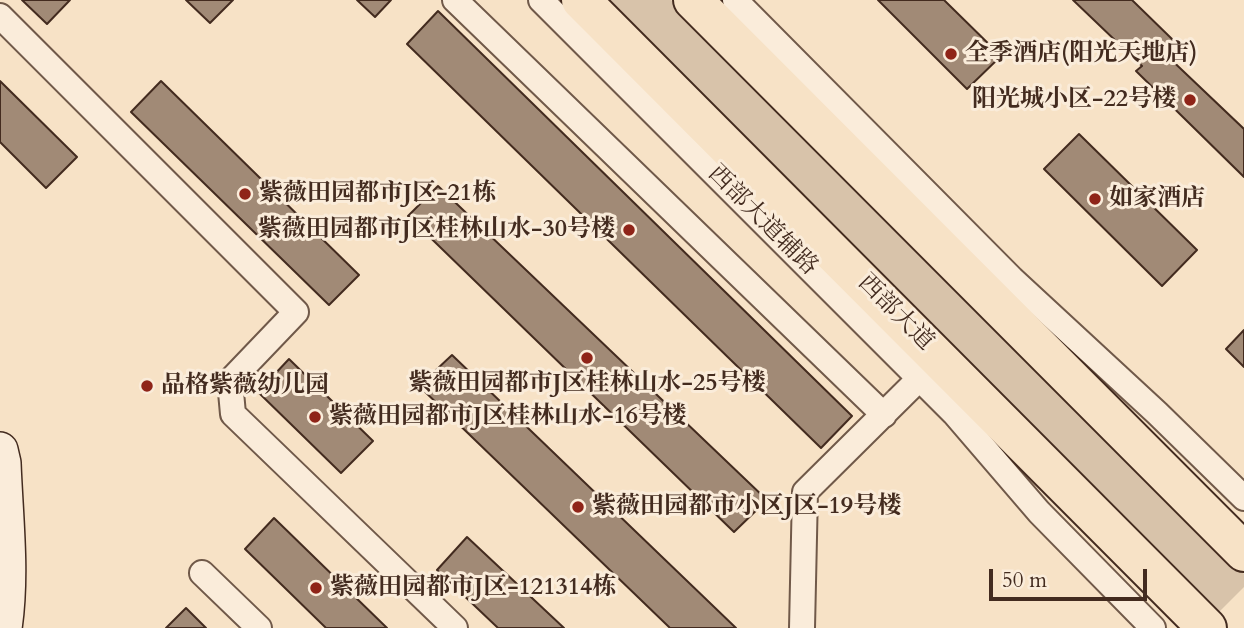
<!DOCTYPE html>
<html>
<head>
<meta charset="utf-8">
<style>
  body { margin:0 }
  #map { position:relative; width:1244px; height:628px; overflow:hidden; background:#f7e2c6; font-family:Cardo,serif }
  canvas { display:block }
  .scale { position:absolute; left:989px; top:569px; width:158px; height:32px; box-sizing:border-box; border:4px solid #432b1f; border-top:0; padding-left:9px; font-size:21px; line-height:24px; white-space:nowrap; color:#432b1f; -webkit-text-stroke:5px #faecda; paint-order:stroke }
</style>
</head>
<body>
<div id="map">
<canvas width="1244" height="628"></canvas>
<div class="scale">50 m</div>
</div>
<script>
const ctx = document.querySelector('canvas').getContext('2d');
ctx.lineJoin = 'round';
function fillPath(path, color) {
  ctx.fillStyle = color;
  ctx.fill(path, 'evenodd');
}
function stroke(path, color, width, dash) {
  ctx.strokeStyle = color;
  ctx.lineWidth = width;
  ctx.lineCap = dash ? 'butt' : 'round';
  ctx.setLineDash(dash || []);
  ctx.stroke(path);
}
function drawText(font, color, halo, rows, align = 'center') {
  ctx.font = font + ' Cardo,"Noto Serif SC",serif';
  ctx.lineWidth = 6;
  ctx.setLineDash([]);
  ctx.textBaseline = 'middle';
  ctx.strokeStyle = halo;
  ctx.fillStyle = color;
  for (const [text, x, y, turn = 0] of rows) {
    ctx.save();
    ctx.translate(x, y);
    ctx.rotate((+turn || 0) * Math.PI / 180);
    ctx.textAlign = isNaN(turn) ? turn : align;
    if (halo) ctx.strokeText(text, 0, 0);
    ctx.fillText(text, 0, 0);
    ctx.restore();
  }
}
fillPath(new Path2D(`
  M 605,0 L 671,0 L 1244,574 L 1244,587 L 1218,613 Z`), '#d8c3aa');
const building = new Path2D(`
  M 22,0 L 70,0 L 47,24 Z
  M 186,0 L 233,0 L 210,23 Z
  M 357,0 L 391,0 L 375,17 Z
  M 878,0 L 944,0 L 1001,56 L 967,89 Z
  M 1073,0 L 1132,0 L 1173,40 L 1162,51 L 1244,129 L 1244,177 L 1136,71 L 1142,66 Z
  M 438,11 L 852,416 L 821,448 L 407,44 Z
  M 0,81 L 77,157 L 46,188 L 0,142 Z
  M 161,81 L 359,275 L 329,305 L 131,112 Z
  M 1079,134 L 1197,250 L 1162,286 L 1044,169 Z
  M 438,186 L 767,500 L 734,532 L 408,216 Z
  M 1244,330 L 1244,367 L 1226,349 Z
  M 452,355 L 736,628 L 670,628 L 419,386 Z
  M 289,359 L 373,441 L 341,473 L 258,392 Z
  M 274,518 L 387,628 L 326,628 L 245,549 Z
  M 467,537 L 564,628 L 498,628 L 437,570 Z
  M 186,608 L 206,628 L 166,628 Z`);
fillPath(building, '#a18a76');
stroke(building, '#432b1f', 2);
const street = new Path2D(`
  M 455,0 L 884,415
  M 541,0 L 954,413 L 1039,512 L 1153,628
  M 735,0 L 1012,279 L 1157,413 L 1244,498
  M 0,16 L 296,312 L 230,381 L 233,414 L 455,628
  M 202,573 L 259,628
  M 802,628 L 805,492 L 920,378`);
const secondary = new Path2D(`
  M 0,450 L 3,463 C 5,517 12,574 4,628`);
const primary = new Path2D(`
  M 581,0 L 1207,628
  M 693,0 L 1244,552`);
stroke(street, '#705949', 28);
stroke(secondary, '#432b1f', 38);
stroke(primary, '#432b1f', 42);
stroke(street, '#faecda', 24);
stroke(secondary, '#faecda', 35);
stroke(primary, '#f7e2c6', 38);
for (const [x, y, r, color] of [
  [951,54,7,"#8f2418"],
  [1190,100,7,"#8f2418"],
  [245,194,7,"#8f2418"],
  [1095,199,7,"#8f2418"],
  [629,230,7,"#8f2418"],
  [587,358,7,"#8f2418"],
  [147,386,7,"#8f2418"],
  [315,417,7,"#8f2418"],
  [578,507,7,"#8f2418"],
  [316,588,7,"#8f2418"]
]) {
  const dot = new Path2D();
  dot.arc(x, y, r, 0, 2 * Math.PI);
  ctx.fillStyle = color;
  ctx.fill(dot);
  stroke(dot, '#faecda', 2.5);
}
drawText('bold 24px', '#432b1f', '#faecda', [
  ["全季酒店(阳光天地店)",965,54],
  ["阳光城小区-22号楼",1176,100,"right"],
  ["紫薇田园都市J区-21栋",259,194],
  ["如家酒店",1109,199],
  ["紫薇田园都市J区桂林山水-30号楼",615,230,"right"],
  ["紫薇田园都市J区桂林山水-25号楼",587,384,"center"],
  ["品格紫薇幼儿园",161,386],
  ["紫薇田园都市J区桂林山水-16号楼",329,417],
  ["紫薇田园都市小区J区-19号楼",592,507],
  ["紫薇田园都市J区-121314栋",330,588]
], 'left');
drawText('24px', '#432b1f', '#faecda', [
  ["西部大道辅路",762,221,45],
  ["西部大道",895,313,45]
]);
</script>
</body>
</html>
